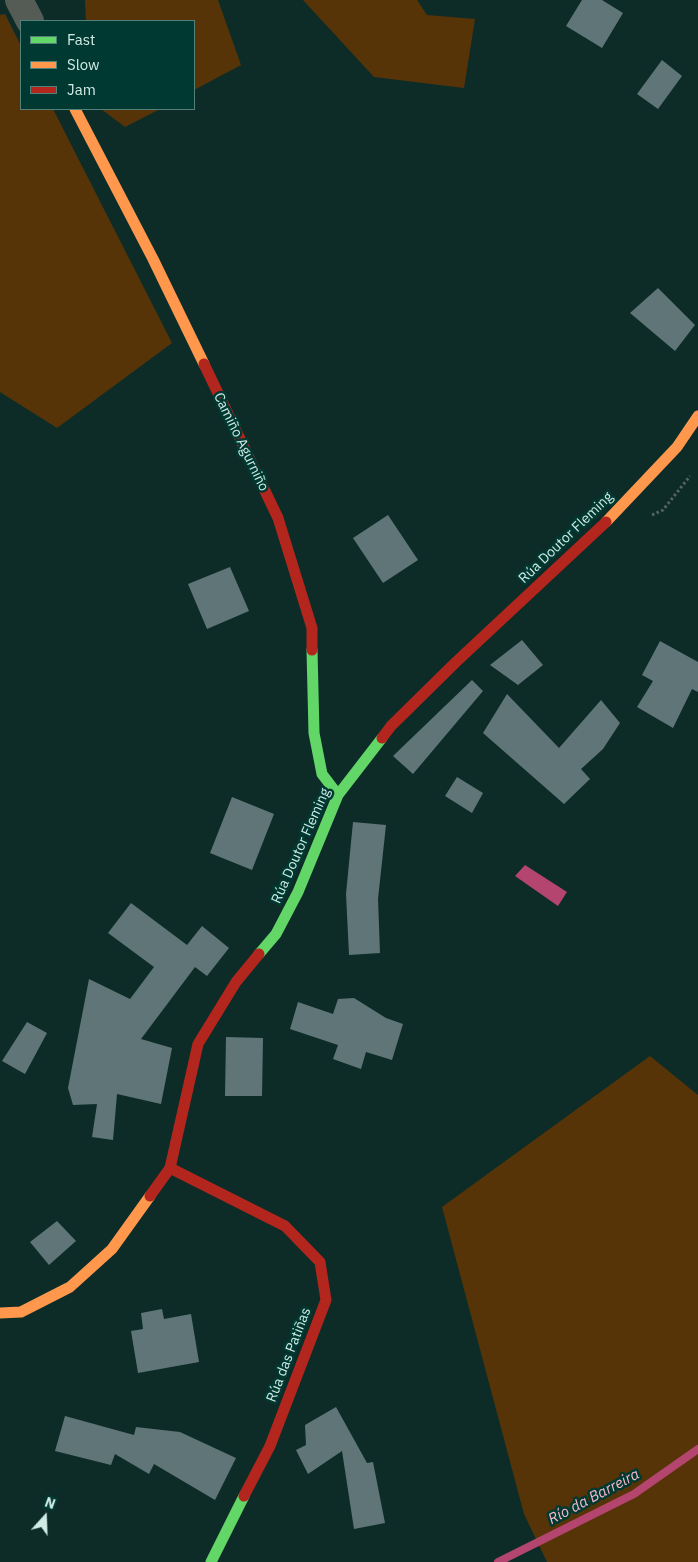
<!DOCTYPE html>
<html>
<head>
<meta charset="utf-8">
<style>
  body { margin:0 }
  #map { position:relative; width:698px; height:1562px; overflow:hidden; background:#0d2c28; font-family:"IBM Plex Sans",sans-serif }
  canvas { display:block }
  .legend { position:absolute; left:20px; top:20px; width:175px; height:90px; box-sizing:border-box; background:#003932; border:1px solid #54807a; margin:0; padding:6px 9px; list-style:none; font-size:15px; color:#d1ebe5 }
  .legend li { display:flex; align-items:center; gap:10px; height:25px }
  .legend b { width:25px; border:1px solid #54807a }
  .north { position:absolute; left:20px; top:1492px; width:50px; height:50px; -webkit-text-stroke:4px #003932; paint-order:stroke; rotate:20deg; font-size:14px; font-weight:700; line-height:20px; text-align:center; color:#d1ebe5 }
  .north::after { content:''; display:block; margin:auto; width:18px; height:22px; background:#d1ebe5; clip-path:polygon(50% 0,100% 100%,50% 72%,0 100%) }
</style>
</head>
<body>
<div id="map">
<canvas width="698" height="1562"></canvas>
<ul class="legend">
<li><b style="height:6px;background:#63d668"></b>Fast</li>
<li><b style="height:6px;background:#ff974d"></b>Slow</li>
<li><b style="height:6px;background:#b3261e"></b>Jam</li>
</ul>
<div class="north">N</div>
</div>
<script>
const ctx = document.querySelector('canvas').getContext('2d');
ctx.lineJoin = 'round';
function fillPath(path, color) {
  ctx.fillStyle = color;
  ctx.fill(path, 'evenodd');
}
function stroke(path, color, width, dash) {
  ctx.strokeStyle = color;
  ctx.lineWidth = width;
  ctx.lineCap = dash ? 'butt' : 'round';
  ctx.setLineDash(dash || []);
  ctx.stroke(path);
}
function drawText(font, color, halo, rows, align = 'center') {
  ctx.font = font + ' "IBM Plex Sans",sans-serif';
  ctx.lineWidth = 5;
  ctx.setLineDash([]);
  ctx.textBaseline = 'middle';
  ctx.strokeStyle = halo;
  ctx.fillStyle = color;
  for (const [text, x, y, turn = 0] of rows) {
    ctx.save();
    ctx.translate(x, y);
    ctx.rotate((+turn || 0) * Math.PI / 180);
    ctx.textAlign = isNaN(turn) ? turn : align;
    if (halo) ctx.strokeText(text, 0, 0);
    ctx.fillText(text, 0, 0);
    ctx.restore();
  }
}
fillPath(new Path2D(`
  M 85,0 L 218,0 L 241,65 L 194,90 L 194,21 L 86,21 Z
  M 303,0 L 417,0 L 427,15 L 475,19 L 464,88 L 374,77 Z
  M 5,14 L 21,46 L 21,109 L 53,109 L 172,343 L 57,428 L 0,392 L 0,15 Z
  M 101,109 L 160,109 L 125,127 Z
  M 650,1056 L 698,1095 L 698,1562 L 547,1562 L 524,1514 L 442,1207 Z`), '#573408');
fillPath(new Path2D(`
  M 525,865 L 567,892 L 558,906 L 515,876 Z`), '#b4456e');
stroke(new Path2D(`
  M 498,1562 L 634,1494 L 698,1449`), '#b4456e', 8);
fillPath(new Path2D(`
  M 582,0 L 602,0 L 623,13 L 602,48 L 566,26 Z
  M 662,60 L 682,76 L 658,109 L 637,94 Z
  M 658,288 L 695,325 L 675,351 L 630,313 Z
  M 388,515 L 418,560 L 383,583 L 353,538 Z
  M 230,567 L 249,611 L 207,629 L 188,584 Z
  M 522,640 L 543,665 L 518,685 L 490,665 Z
  M 660,641 L 698,662 L 698,692 L 692,689 L 673,728 L 637,707 L 653,681 L 642,675 Z
  M 472,680 L 483,691 L 413,774 L 393,756 Z
  M 507,694 L 559,748 L 601,700 L 620,723 L 603,749 L 581,769 L 590,779 L 564,804 L 483,733 Z
  M 457,777 L 483,793 L 472,813 L 445,796 Z
  M 232,797 L 274,814 L 252,870 L 210,853 Z
  M 353,822 L 386,825 L 378,899 L 380,953 L 349,955 L 346,894 Z
  M 131,903 L 187,945 L 202,926 L 229,948 L 207,976 L 195,967 L 141,1039 L 172,1048 L 161,1104 L 117,1094 L 113,1140 L 92,1137 L 97,1104 L 73,1105 L 68,1088 L 89,979 L 130,999 L 154,967 L 108,933 Z
  M 354,998 L 386,1018 L 403,1024 L 392,1060 L 366,1052 L 361,1069 L 333,1059 L 338,1045 L 290,1029 L 298,1002 L 333,1014 L 338,999 Z
  M 27,1022 L 47,1033 L 25,1074 L 2,1061 Z
  M 226,1037 L 263,1038 L 262,1096 L 225,1096 Z
  M 57,1221 L 76,1241 L 49,1265 L 30,1242 Z
  M 162,1309 L 164,1319 L 191,1314 L 199,1362 L 138,1373 L 131,1331 L 143,1329 L 141,1313 Z
  M 336,1407 L 367,1463 L 373,1462 L 385,1523 L 354,1529 L 342,1451 L 308,1474 L 296,1450 L 306,1445 L 305,1425 Z
  M 65,1416 L 134,1435 L 136,1427 L 180,1432 L 236,1458 L 215,1500 L 154,1464 L 149,1474 L 115,1454 L 111,1465 L 55,1451 Z`), '#607578');
stroke(new Path2D(`
  M 652,515 L 663,510 L 690,476`), '#58635e', 3, [2.5, 2.5]);
stroke(new Path2D(`
  M 19,0 L 30,21`), '#555c56', 28);
stroke(new Path2D(`
  M 312,650 L 314,733 L 322,774 L 338,795
  M 259,954 L 276,934 L 298,892 L 338,795 L 382,738
  M 211,1562 L 244,1496`), '#63d668', 11);
stroke(new Path2D(`
  M 75,109 L 153,259 L 204,364
  M 606,522 L 677,447 L 698,416
  M 0,1313 L 21,1312 L 70,1287 L 112,1249 L 150,1196`), '#ff974d', 11);
stroke(new Path2D(`
  M 204,364 L 278,518 L 312,628 L 312,650
  M 382,738 L 391,726 L 456,662 L 606,522
  M 170,1168 L 285,1226 L 320,1262 L 326,1300 L 270,1446 L 244,1496
  M 150,1196 L 170,1168 L 198,1044 L 236,982 L 259,954`), '#b3261e', 11);
drawText('14px', '#d1ebe5', '#003932', [
  ["Camiño Agurniño",241,442,64],
  ["Rúa Doutor Fleming",566,538,-44],
  ["Rúa Doutor Fleming",301,846,-66],
  ["Rúa das Patiñas",289,1355,-69]
]);
drawText('italic 15px', '#fab9cb', '#003932', [
  ["Río da Barreira",594,1497,-28]
]);
</script>
</body>
</html>
